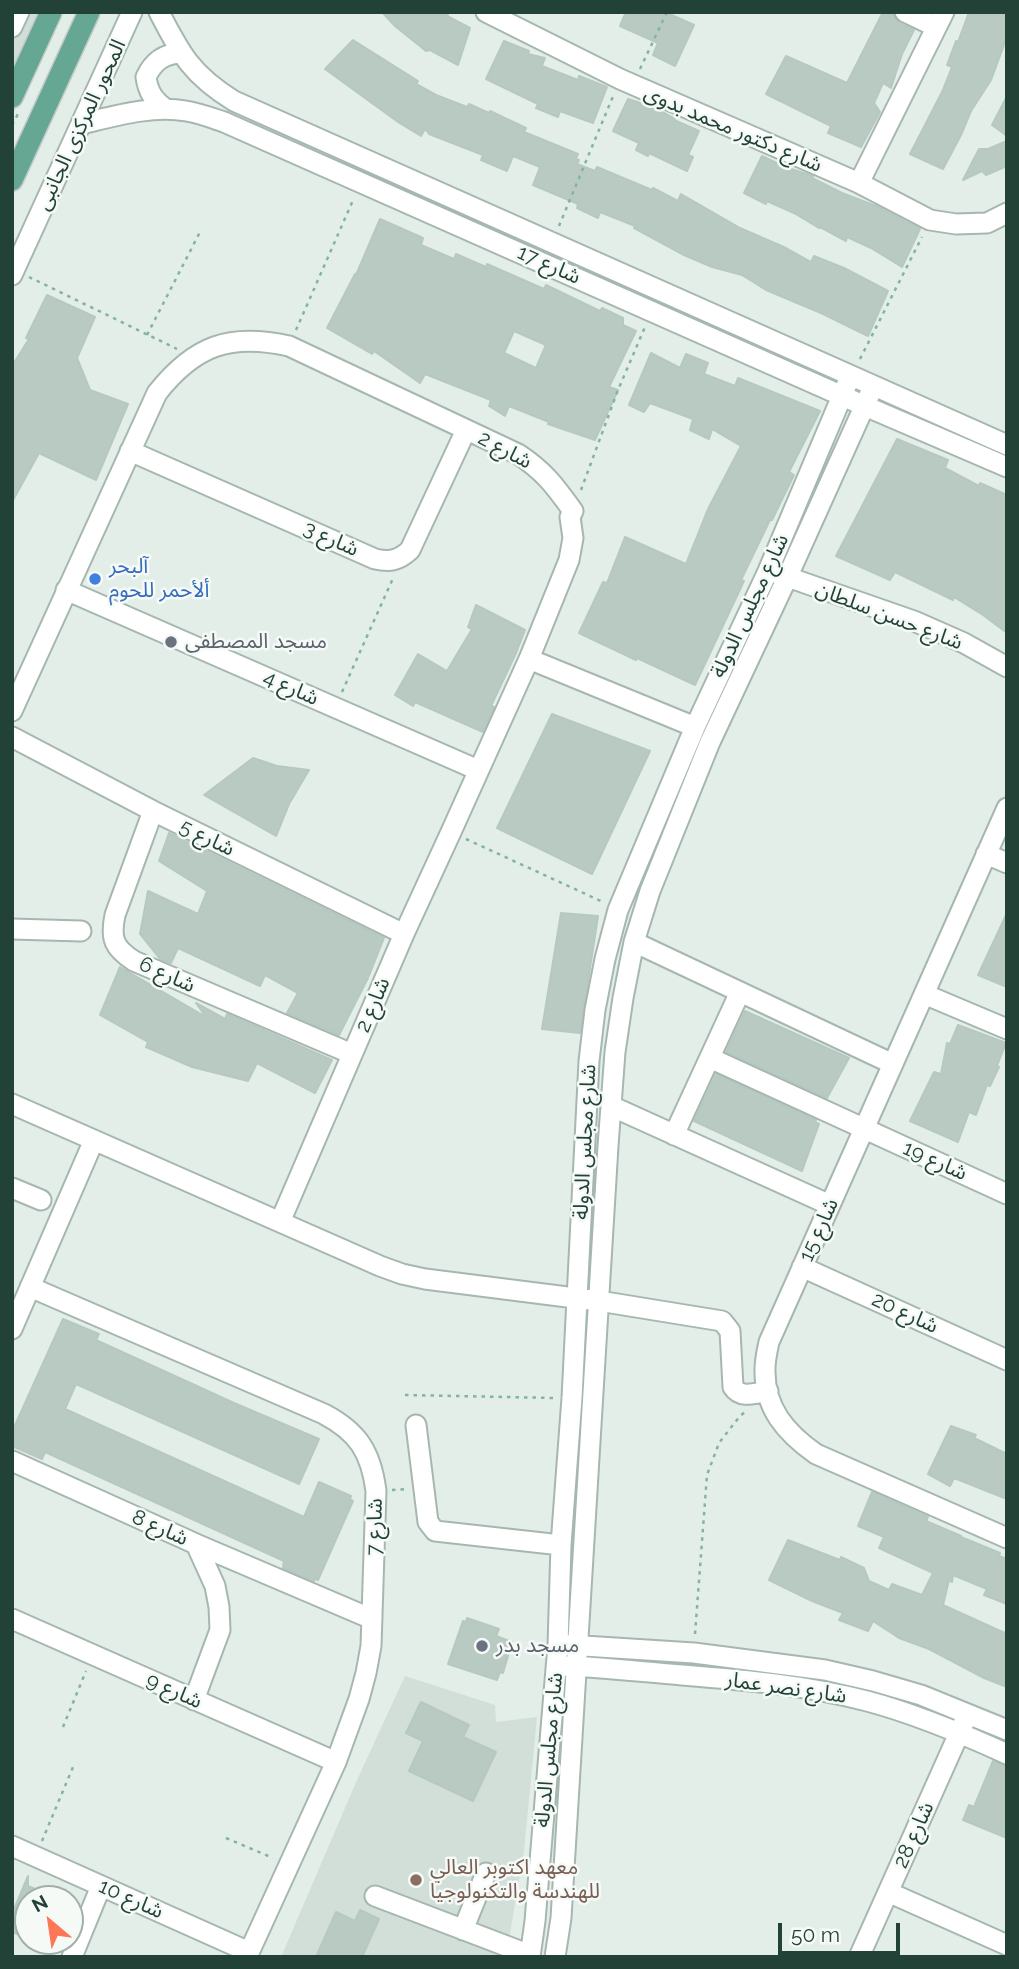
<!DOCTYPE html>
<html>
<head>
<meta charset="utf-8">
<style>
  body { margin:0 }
  #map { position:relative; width:1019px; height:1969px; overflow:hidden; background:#e4eee9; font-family:Raleway,sans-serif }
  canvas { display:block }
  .frame { position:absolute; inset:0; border:14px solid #224238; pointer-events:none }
  .north { position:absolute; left:14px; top:1885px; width:70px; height:70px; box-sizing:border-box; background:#f5faf7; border:2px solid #a1b0ab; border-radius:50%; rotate:331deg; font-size:19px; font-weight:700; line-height:28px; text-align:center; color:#224238 }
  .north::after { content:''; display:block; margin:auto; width:24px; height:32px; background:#fc7755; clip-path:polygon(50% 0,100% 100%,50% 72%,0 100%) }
  .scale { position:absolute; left:778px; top:1923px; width:122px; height:32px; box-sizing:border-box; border:4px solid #224238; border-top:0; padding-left:9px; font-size:21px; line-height:24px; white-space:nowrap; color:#224238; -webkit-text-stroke:5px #f5faf7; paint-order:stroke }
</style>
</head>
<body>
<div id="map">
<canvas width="1019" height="1969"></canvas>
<div class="frame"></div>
<div class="north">N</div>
<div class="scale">50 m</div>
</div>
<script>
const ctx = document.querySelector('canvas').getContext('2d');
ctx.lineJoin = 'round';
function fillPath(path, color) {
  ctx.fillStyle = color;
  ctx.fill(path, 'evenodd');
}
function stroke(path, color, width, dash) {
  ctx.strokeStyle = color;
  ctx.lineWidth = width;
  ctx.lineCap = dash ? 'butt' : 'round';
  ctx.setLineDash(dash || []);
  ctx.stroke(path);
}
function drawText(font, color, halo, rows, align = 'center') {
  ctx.font = font + ' Raleway,"Noto Sans Arabic",sans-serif';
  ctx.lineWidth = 5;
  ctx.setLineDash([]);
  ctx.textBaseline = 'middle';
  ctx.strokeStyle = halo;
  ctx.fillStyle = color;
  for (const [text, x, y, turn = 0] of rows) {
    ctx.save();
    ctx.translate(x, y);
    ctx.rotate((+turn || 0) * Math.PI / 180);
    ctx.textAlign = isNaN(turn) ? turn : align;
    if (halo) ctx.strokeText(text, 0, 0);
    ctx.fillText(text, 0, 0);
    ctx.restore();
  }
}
fillPath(new Path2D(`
  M 12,12 L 58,12 L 12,117 Z
  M 405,1676 L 495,1705 L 496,1722 L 537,1717 L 524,1851 L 506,1957 L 281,1957 L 357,1780 Z`), '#d2ded8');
const building = new Path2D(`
  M 382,12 L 449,12 L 447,16 L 470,28 L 458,65 L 430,50 L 426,51 L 395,26 Z
  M 626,12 L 665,12 L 694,25 L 675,66 L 653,55 L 658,43 L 620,26 Z
  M 883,12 L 893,13 L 895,18 L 899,23 L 914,30 L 902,54 L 891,88 L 883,83 L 874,103 L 880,112 L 861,147 L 828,133 L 831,126 L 766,94 L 786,56 L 847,83 Z
  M 969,12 L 1007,12 L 1007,37 L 991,80 L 971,111 L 961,135 L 943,169 L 910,154 L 942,92 L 952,67 L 947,65 L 956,41 L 958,42 Z
  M 353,40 L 418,81 L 416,84 L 436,95 L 467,107 L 469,104 L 489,113 L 490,111 L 526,128 L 524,132 L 578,154 L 576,159 L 579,160 L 577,164 L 595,171 L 597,167 L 652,190 L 653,188 L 678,201 L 681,194 L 740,228 L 786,248 L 811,262 L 814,256 L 844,268 L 888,291 L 868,336 L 821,313 L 766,290 L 742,275 L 712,267 L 684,255 L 634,228 L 635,226 L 600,212 L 598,218 L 577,208 L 578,204 L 533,185 L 540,167 L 513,156 L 507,171 L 481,160 L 483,155 L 429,134 L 425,129 L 421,136 L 398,122 L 325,69 Z
  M 504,41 L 529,51 L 528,54 L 545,58 L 542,66 L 578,80 L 579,76 L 607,87 L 593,123 L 560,111 L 558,117 L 536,108 L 538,104 L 486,79 Z
  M 1007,96 L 1007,136 L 992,125 Z
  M 628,99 L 656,108 L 675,119 L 674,120 L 699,131 L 688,155 L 693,157 L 687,171 L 649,153 L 648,156 L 636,150 L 639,143 L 613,131 Z
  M 1007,141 L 1007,166 L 986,175 L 982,171 L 963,180 L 979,149 L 988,149 Z
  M 762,156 L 785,167 L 813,176 L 812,178 L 842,193 L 876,206 L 920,229 L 902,267 L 871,248 L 847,237 L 846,241 L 820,227 L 819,228 L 794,213 L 767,201 L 766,204 L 744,193 Z
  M 380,219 L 423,238 L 421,245 L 454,259 L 456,254 L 486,267 L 487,264 L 544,289 L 546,285 L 600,311 L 602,308 L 623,318 L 623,325 L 636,331 L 609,387 L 618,390 L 595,440 L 548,424 L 549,422 L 509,406 L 505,416 L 489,406 L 491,400 L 425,374 L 420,383 L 374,351 L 372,354 L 327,328 L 355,274 L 356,275 ZM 514,331 L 546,345 L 536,368 L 504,353 Z
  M 47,295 L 95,317 L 77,358 L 90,390 L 128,404 L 96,480 L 39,453 L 12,502 L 12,366 L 29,339 L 26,338 Z
  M 651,353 L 680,368 L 686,354 L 708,363 L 704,374 L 735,386 L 738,378 L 820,411 L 789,472 L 794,475 L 772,520 L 770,520 L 741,580 L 744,581 L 695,685 L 637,658 L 636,660 L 579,633 L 603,582 L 607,583 L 625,537 L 686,564 L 708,509 L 741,446 L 712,429 L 709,439 L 690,430 L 693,419 L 650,403 L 644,412 L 629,405 Z
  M 897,439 L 948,460 L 945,468 L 979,486 L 980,483 L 1007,495 L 1007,633 L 983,615 L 954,597 L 953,600 L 895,572 L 890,580 L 836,556 Z
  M 476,605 L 525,630 L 516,653 L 491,706 L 494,707 L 483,732 L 415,702 L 413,706 L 395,695 L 418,654 L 447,671 L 472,629 L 468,627 Z
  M 552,714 L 650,751 L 592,874 L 497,828 Z
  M 253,758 L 277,766 L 309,770 L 289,804 L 276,836 L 204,795 Z
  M 169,833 L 384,938 L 368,978 L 339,1035 L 287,1013 L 298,993 L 265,975 L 260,986 L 178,948 L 171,963 L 160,959 L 140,934 L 148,891 L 198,914 L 207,891 L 159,861 Z
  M 561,913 L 598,916 L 580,1033 L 542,1029 Z
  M 1007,913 L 1007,987 L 978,975 Z
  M 120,967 L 206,1017 L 196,1003 L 225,1019 L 227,1014 L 332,1060 L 315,1093 L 257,1063 L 248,1081 L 192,1067 L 146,1047 L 148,1042 L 100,1015 Z
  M 745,1011 L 849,1058 L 827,1098 L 726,1052 Z
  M 958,1025 L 1006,1043 L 997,1066 L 999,1067 L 990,1086 L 987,1085 L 976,1115 L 969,1112 L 958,1142 L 910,1121 L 934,1072 L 941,1074 L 947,1043 L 950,1044 Z
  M 716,1074 L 816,1120 L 815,1122 L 819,1124 L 802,1171 L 694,1121 Z
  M 63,1319 L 99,1334 L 96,1340 L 234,1403 L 319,1439 L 299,1484 L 76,1384 L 65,1409 L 304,1517 L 319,1482 L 351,1496 L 350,1499 L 353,1501 L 318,1580 L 315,1579 L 314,1581 L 283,1568 L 284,1561 L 45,1452 L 42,1459 L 12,1446 L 12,1432 Z
  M 951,1426 L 976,1435 L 974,1438 L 1007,1454 L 1007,1499 L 954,1478 L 950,1486 L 928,1474 Z
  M 872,1492 L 928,1517 L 926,1521 L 961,1536 L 961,1537 L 1000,1553 L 999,1556 L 1007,1559 L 1007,1604 L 984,1595 L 987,1589 L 953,1575 L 952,1582 L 949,1580 L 943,1605 L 1007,1634 L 1007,1687 L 984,1678 L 929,1649 L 899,1638 L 873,1621 L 868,1631 L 839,1620 L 843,1613 L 812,1601 L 769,1580 L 788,1540 L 840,1560 L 841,1557 L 864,1568 L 869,1581 L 889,1590 L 892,1584 L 922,1595 L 933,1573 L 879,1548 L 884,1537 L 858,1526 Z
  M 467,1618 L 499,1629 L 496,1636 L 512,1642 L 503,1673 L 500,1672 L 497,1680 L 448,1664 L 463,1621 L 466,1622 Z
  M 421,1702 L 469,1725 L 463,1737 L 496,1752 L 473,1801 L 409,1771 L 423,1741 L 406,1733 Z
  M 993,1761 L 1007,1766 L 1007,1838 L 963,1820 L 969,1805 L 974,1807 Z
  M 28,1876 L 28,1886 L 59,1899 L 28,1899 L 28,1938 L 12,1932 L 12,1914 Z
  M 360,1910 L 379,1919 L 362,1957 L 316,1957 L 336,1912 L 355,1921 Z`);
fillPath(building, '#b9cac2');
stroke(building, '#b6c9c0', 2);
const minor = new Path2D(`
  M 159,12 C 181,55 192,75 234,101 L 1007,445
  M 486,12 L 620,79 L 859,183 L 930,220 L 956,224 L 987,223 L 1007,213
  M 905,12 L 936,27
  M 12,27 L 19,12
  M 166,109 C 154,101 148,92 146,77 C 153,62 163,54 180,53
  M 81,124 C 115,116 152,105 186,111 C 199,113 212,118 224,122 L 865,406 L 1007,467
  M 859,183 L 944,12
  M 12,275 L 132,12
  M 130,451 L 375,559 C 390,562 398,561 410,550 L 466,430
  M 776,573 L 914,621 L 964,643 L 1007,667
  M 66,590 L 478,770
  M 529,659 L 695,727
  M 12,711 L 157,393 C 195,345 230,333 289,346 L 518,454 C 544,471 555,486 573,511 L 570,517 L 573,538 L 569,560 L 529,659 L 451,832 L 404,934 L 280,1222
  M 12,737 L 153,811 L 404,934
  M 1007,808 L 769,1342 C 767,1351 765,1360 765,1369 C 764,1408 786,1433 816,1454 L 1007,1538
  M 153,811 L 115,915 C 110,939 114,948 134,961 L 352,1054
  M 986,854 L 1007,863
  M 12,929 L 81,931
  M 634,942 L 893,1064
  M 924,994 L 1007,1029
  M 710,1058 L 1007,1194
  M 12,1104 L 380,1266 L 402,1274 L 425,1279 L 599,1301 L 722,1321 L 730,1331 L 733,1387 C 741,1399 755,1393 768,1391
  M 611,1106 L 830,1205
  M 674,1135 L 740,992
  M 12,1188 L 41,1200
  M 802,1267 L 1007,1360
  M 30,1287 L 324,1414 C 358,1432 371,1452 376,1491 L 371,1646 L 366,1673 L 359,1699 L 336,1762 L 247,1957
  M 12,1329 L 94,1140
  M 416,1425 L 428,1522 L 435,1531 L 561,1545
  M 12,1461 L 196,1544 L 215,1586 L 219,1607 L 220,1630 L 194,1700
  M 196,1544 L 372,1619
  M 12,1619 L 336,1762
  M 568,1645 L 694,1653 L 825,1670 L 873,1681 L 921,1695 L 1007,1730
  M 564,1666 C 603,1667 643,1672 682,1675 C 744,1680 806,1685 867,1701 C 916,1714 961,1733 1007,1754
  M 12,1846 L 249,1952
  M 888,1892 L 1007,1945
  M 375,1896 L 530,1955
  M 463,1930 L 486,1873
  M 72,1957 L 101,1886
  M 530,1957 L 535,1921 L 558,1645 L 561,1545 L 572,1398 L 589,1061 L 595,1010 L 605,959 L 618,910 L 695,727 L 768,571 L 850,377
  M 555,1957 L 561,1918 L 608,1146 L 615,1052 L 623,998 L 634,942 L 650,891 L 710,742 L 787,578 L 873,387
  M 859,1957 L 965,1720`);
const major = new Path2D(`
  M 12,97 L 51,12
  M 12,180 L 89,12`);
stroke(minor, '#a6b7b0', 23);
stroke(major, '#c1cac7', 24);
stroke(new Path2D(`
  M 640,69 L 667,12
  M 12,125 L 18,114
  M 559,226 L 614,94
  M 29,277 L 177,349
  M 296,330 L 354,198
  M 147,335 L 200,232
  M 860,359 L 922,237
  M 581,490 L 618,390 L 645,327
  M 342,692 L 394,576
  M 466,839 L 603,902
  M 405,1395 L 555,1398
  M 392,1490 L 407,1489
  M 695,1634 L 707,1475 L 719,1443 L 740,1416 L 745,1412
  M 63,1727 L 86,1671
  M 226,1838 L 273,1858
  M 42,1841 L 73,1767`), '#82b4a2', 2.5, [3.5, 5]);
stroke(minor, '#fff', 19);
stroke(major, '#65a793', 21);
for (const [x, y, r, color] of [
  [95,579,7,"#3f7fe0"],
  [171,642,7,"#6b7280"],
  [482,1646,7,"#6b7280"],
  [416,1880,7,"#8d6e63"]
]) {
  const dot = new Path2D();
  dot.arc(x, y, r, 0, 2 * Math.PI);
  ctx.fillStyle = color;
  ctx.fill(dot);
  stroke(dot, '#f5faf7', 2.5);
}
drawText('21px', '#224238', '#f5faf7', [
  ["المحور المركزى الجانبى",81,125,-65],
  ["شارع دكتور محمد بدوى",733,129,23],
  ["شارع 17",549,265,24],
  ["شارع 2",505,450,28],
  ["شارع 3",331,539,24],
  ["شارع مجلس الدولة",750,606,-65],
  ["شارع حسن سلطان",889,616,21],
  ["شارع 4",291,688,24],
  ["شارع 5",207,838,26],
  ["شارع 6",167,975,24],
  ["شارع 2",373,1005,-67],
  ["شارع مجلس الدولة",585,1142,-87],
  ["شارع 19",935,1161,24],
  ["شارع 15",819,1230,-66],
  ["شارع 20",905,1313,25],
  ["شارع 7",375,1527,-89],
  ["شارع 8",160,1528,24],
  ["شارع نصر عمار",786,1688,8],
  ["شارع 9",174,1691,24],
  ["شارع مجلس الدولة",549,1750,-85],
  ["شارع 28",914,1835,-66],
  ["شارع 10",131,1899,24]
]);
drawText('21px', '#366cbe', '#f5faf7', [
  ["آلبحر",109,567],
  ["ألأحمر للحوم",109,591]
], 'left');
drawText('21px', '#5b616d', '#f5faf7', [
  ["مسجد المصطفى",185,642],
  ["مسجد بدر",496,1646]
], 'left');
drawText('21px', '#785e54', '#f5faf7', [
  ["معهد اكتوبر العالي",430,1868],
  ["للهندسة والتكنولوجيا",430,1892]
], 'left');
</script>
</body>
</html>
